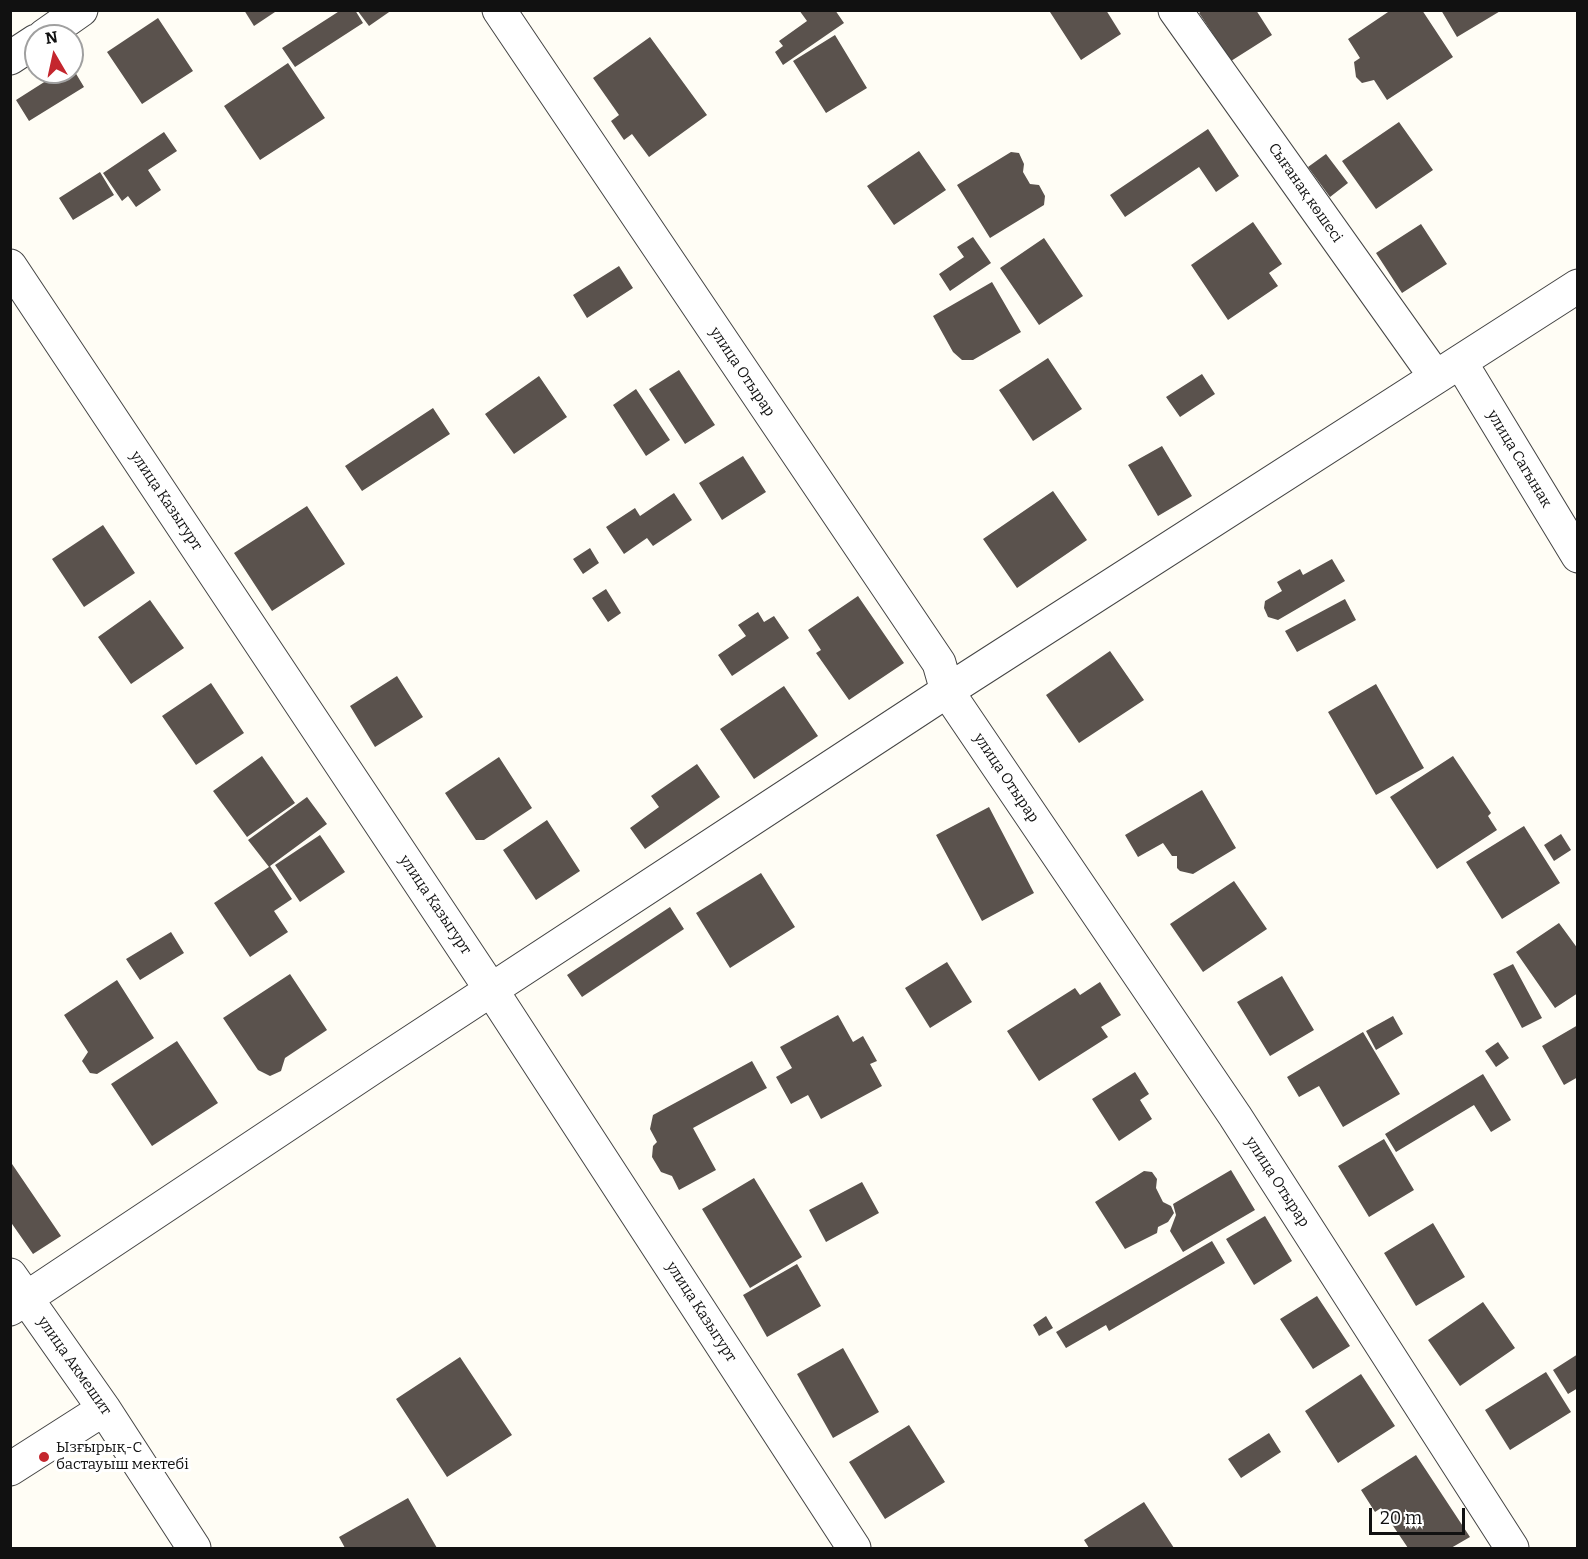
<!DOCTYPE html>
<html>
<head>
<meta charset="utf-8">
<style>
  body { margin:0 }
  #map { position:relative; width:1588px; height:1559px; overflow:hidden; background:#fffdf5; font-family:Bitter,serif }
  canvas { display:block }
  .frame { position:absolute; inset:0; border:12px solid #111; pointer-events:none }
  .north { position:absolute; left:24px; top:24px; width:60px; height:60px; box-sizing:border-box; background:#fff; border:2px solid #a0a0a0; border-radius:50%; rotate:351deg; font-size:16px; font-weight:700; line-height:24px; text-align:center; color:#111 }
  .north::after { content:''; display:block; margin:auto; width:21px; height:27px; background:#c4262e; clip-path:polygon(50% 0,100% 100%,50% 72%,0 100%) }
  .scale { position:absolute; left:1369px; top:1508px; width:96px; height:27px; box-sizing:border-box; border:3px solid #111; border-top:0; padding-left:8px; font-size:18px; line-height:21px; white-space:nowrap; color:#111; -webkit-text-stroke:4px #fff; paint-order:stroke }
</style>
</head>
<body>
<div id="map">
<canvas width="1588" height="1559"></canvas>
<div class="frame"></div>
<div class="north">N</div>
<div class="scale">20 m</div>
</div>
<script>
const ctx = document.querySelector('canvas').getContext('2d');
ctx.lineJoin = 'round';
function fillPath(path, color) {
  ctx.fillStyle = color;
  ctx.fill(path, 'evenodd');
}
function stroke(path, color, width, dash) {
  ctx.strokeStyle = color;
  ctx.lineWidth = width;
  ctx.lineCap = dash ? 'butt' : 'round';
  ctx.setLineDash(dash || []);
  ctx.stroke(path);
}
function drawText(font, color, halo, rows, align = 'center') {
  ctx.font = font + ' Bitter,serif';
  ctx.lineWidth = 6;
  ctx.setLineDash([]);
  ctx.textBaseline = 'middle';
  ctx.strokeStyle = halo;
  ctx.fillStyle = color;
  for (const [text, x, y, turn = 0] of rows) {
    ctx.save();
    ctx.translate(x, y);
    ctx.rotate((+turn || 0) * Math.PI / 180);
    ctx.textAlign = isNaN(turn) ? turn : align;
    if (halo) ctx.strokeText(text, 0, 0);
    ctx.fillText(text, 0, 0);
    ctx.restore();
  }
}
fillPath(new Path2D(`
  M 244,10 L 278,10 L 254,26 Z
  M 341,10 L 355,10 L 363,23 L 295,67 L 282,48 Z
  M 357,10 L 392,10 L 369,26 Z
  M 799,10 L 835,10 L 844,23 L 783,65 L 775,52 L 783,46 L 779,41 L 807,21 Z
  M 1106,10 L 1121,34 L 1081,60 L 1050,12 Z
  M 1203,10 L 1256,10 L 1272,35 L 1231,61 L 1199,13 Z
  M 1391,10 L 1422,10 L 1453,57 L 1387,100 L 1374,80 L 1362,83 L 1356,77 L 1354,62 L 1360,58 L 1348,39 Z
  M 1441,10 L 1502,10 L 1457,37 Z
  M 158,18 L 193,71 L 142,104 L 107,52 Z
  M 835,35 L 867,88 L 826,113 L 793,61 Z
  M 650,37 L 707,115 L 649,157 L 632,134 L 624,140 L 611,121 L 619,115 L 593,78 Z
  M 288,63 L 325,118 L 260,160 L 224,106 Z
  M 72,67 L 84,87 L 29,121 L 16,100 L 60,72 L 72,72 Z
  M 1399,122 L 1433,170 L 1376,209 L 1342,161 Z
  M 1208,129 L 1239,176 L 1216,192 L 1199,167 L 1125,217 L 1110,195 Z
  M 164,132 L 177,151 L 148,170 L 161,190 L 136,207 L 128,196 L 122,201 L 103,173 Z
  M 919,151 L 946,190 L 894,225 L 867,186 Z
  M 1011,152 L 1019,153 L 1024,164 L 1023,172 L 1030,184 L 1039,185 L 1045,196 L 1044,205 L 990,238 L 957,185 Z
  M 1326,154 L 1348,183 L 1330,197 L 1308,167 Z
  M 100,172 L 114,195 L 73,220 L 59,198 Z
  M 1253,222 L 1282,264 L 1269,273 L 1278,286 L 1228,320 L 1191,265 Z
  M 1421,224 L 1447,264 L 1402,293 L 1376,253 Z
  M 973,237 L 991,263 L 950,291 L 939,274 L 964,257 L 957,247 Z
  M 1044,238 L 1083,296 L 1039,325 L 1000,268 Z
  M 619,266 L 633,288 L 587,318 L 573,295 Z
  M 992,282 L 1021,332 L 973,360 L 962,360 L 953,352 L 933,316 Z
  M 1048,358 L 1082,409 L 1033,441 L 999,390 Z
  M 679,370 L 715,425 L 685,444 L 649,389 Z
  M 1202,374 L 1215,394 L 1180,417 L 1166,397 Z
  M 539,376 L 567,417 L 514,454 L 485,414 Z
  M 636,389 L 670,440 L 646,456 L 613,405 Z
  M 433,408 L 450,434 L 362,491 L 345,466 Z
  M 1162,446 L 1192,496 L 1158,516 L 1128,465 Z
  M 743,456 L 766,492 L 722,520 L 699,483 Z
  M 1053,491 L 1087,540 L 1017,588 L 983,539 Z
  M 674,493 L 692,520 L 653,546 L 647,538 L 624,554 L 606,527 L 635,508 L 640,516 Z
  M 307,506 L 345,564 L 272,611 L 234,553 Z
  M 103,525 L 135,573 L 84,607 L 52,559 Z
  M 590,548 L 599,563 L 583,574 L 573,559 Z
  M 1332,559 L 1345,581 L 1278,620 L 1268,617 L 1264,608 L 1265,601 L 1282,591 L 1277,582 L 1300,569 L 1303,575 Z
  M 606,589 L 621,613 L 608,622 L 592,598 Z
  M 858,596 L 904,663 L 849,700 L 816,653 L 821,650 L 808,630 Z
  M 1345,599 L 1356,620 L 1297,652 L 1285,631 Z
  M 150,600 L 184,648 L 131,684 L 98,637 Z
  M 758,612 L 764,622 L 774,616 L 789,638 L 732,676 L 718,655 L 746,636 L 738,625 Z
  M 1110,651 L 1144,700 L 1079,743 L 1046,695 Z
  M 397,676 L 423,717 L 375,747 L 350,706 Z
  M 211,683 L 244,733 L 196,765 L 162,716 Z
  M 1376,684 L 1424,768 L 1376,795 L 1328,712 Z
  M 784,686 L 818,736 L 754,779 L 720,729 Z
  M 262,756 L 295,803 L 247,837 L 213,791 Z
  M 1453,756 L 1491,813 L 1488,816 L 1497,830 L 1437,869 L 1390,797 Z
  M 499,757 L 532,808 L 484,840 L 476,840 L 445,793 Z
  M 697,764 L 720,797 L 645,849 L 630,828 L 659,807 L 651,796 Z
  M 1202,790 L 1236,848 L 1193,874 L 1180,871 L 1177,868 L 1177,856 L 1172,856 L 1163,843 L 1138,857 L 1125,835 Z
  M 307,797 L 327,824 L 270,866 L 292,899 L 274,911 L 288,932 L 250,957 L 214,903 L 269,867 L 248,840 Z
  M 989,807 L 1034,893 L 982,921 L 936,835 Z
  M 547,820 L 580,871 L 536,900 L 503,850 Z
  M 1524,826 L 1560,883 L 1502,919 L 1466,862 Z
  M 1561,834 L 1571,850 L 1554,861 L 1544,845 Z
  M 320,835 L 345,872 L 300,902 L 275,865 Z
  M 761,873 L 795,927 L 730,968 L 696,913 Z
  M 1234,881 L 1267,929 L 1203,972 L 1170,924 Z
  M 670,907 L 684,929 L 582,997 L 567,975 Z
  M 1559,923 L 1578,949 L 1578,993 L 1555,1008 L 1516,952 Z
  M 171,932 L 184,953 L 140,980 L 126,959 Z
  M 947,962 L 972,1002 L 930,1028 L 905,988 Z
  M 1513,964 L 1542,1018 L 1522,1028 L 1493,974 Z
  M 290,974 L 327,1030 L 285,1058 L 281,1071 L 270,1076 L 258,1070 L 223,1018 Z
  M 1282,976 L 1314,1030 L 1270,1056 L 1237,1002 Z
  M 117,980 L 154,1038 L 97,1074 L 90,1073 L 82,1061 L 88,1052 L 64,1015 Z
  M 1100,982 L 1121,1015 L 1101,1027 L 1108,1037 L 1039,1081 L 1007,1031 L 1075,988 L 1080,995 Z
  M 838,1015 L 853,1042 L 863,1036 L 877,1061 L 870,1064 L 882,1086 L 821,1119 L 808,1095 L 791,1104 L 776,1077 L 792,1068 L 780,1047 Z
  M 1393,1016 L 1403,1034 L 1376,1050 L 1366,1031 Z
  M 1578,1025 L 1578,1077 L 1564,1085 L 1542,1046 Z
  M 1363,1032 L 1400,1094 L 1343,1127 L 1319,1086 L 1299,1097 L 1287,1077 Z
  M 177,1041 L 218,1103 L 152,1146 L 111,1084 Z
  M 1498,1042 L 1509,1058 L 1496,1067 L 1485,1051 Z
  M 752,1061 L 767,1088 L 693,1128 L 716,1170 L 679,1190 L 672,1176 L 661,1172 L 652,1157 L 653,1146 L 657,1142 L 650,1129 L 653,1115 Z
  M 1135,1072 L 1149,1094 L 1140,1100 L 1152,1119 L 1119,1141 L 1092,1099 Z
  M 1483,1074 L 1511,1120 L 1491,1132 L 1474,1105 L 1396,1152 L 1385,1134 Z
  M 1384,1139 L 1414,1190 L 1369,1217 L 1338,1166 Z
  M 10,1161 L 61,1236 L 33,1254 L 10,1221 Z
  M 1231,1170 L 1255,1210 L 1183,1252 L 1170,1231 L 1176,1215 L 1173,1204 Z
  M 1144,1171 L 1152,1172 L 1157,1179 L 1156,1188 L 1163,1202 L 1171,1206 L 1174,1213 L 1168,1222 L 1158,1227 L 1157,1233 L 1125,1249 L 1095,1202 Z
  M 754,1178 L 802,1257 L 750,1288 L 702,1209 Z
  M 862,1182 L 879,1213 L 826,1242 L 809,1210 Z
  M 1265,1216 L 1292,1261 L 1254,1285 L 1226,1239 Z
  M 1433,1223 L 1465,1277 L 1416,1306 L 1384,1253 Z
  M 1212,1241 L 1225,1263 L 1109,1331 L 1106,1325 L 1066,1348 L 1056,1332 Z
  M 797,1264 L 821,1306 L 767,1337 L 743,1295 Z
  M 1317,1296 L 1350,1346 L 1313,1369 L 1280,1319 Z
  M 1483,1302 L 1515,1348 L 1460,1386 L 1428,1340 Z
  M 1046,1316 L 1053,1328 L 1039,1336 L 1033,1325 Z
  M 843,1348 L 879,1412 L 833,1438 L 797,1374 Z
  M 1578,1354 L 1578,1388 L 1568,1394 L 1553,1370 Z
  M 460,1357 L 512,1435 L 447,1477 L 396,1399 Z
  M 1546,1372 L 1571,1412 L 1510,1450 L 1485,1410 Z
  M 1361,1374 L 1395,1426 L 1338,1463 L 1305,1411 Z
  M 909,1425 L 945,1482 L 885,1519 L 849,1462 Z
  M 1269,1433 L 1281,1452 L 1241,1478 L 1228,1459 Z
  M 1416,1455 L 1470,1537 L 1451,1548 L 1408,1548 L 1381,1508 L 1375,1512 L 1361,1490 Z
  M 408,1498 L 437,1548 L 345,1548 L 339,1537 Z
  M 1144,1502 L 1174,1548 L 1089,1548 L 1084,1540 Z`), '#5a524d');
const minor = new Path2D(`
  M 499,10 L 939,663 L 947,691 L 1235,1116 L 1512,1548
  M 1175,10 L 1435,376
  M 44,36 L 81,10
  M 10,58 L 36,41
  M 10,266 L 492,991 L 854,1548
  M 1461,363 L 1578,556
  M 10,1275 L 104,1409 L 194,1548
  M 10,1309 L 378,1064 L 947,691 L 1578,286
  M 10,1469 L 104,1409`);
stroke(minor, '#444', 35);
stroke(minor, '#fff', 33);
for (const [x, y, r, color] of [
  [44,1457,6,"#c4262e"]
]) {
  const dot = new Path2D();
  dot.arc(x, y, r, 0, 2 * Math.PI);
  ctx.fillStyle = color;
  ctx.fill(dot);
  stroke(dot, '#fff', 2);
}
drawText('15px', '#111', '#fff', [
  ["Сығанақ көшесі",1305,193,55],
  ["улица Отырар",742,372,56],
  ["улица Сагынак",1519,459,59],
  ["улица Казыгурт",166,501,56],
  ["улица Отырар",1006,778,56],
  ["улица Казыгурт",435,905,56],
  ["улица Отырар",1277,1182,57],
  ["улица Казыгурт",701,1312,57],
  ["улица Акмешит",74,1366,55]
]);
drawText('15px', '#111', '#fff', [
  ["Ызғырық-С",56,1448],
  ["бастауыш мектебі",56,1465]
], 'left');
</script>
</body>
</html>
